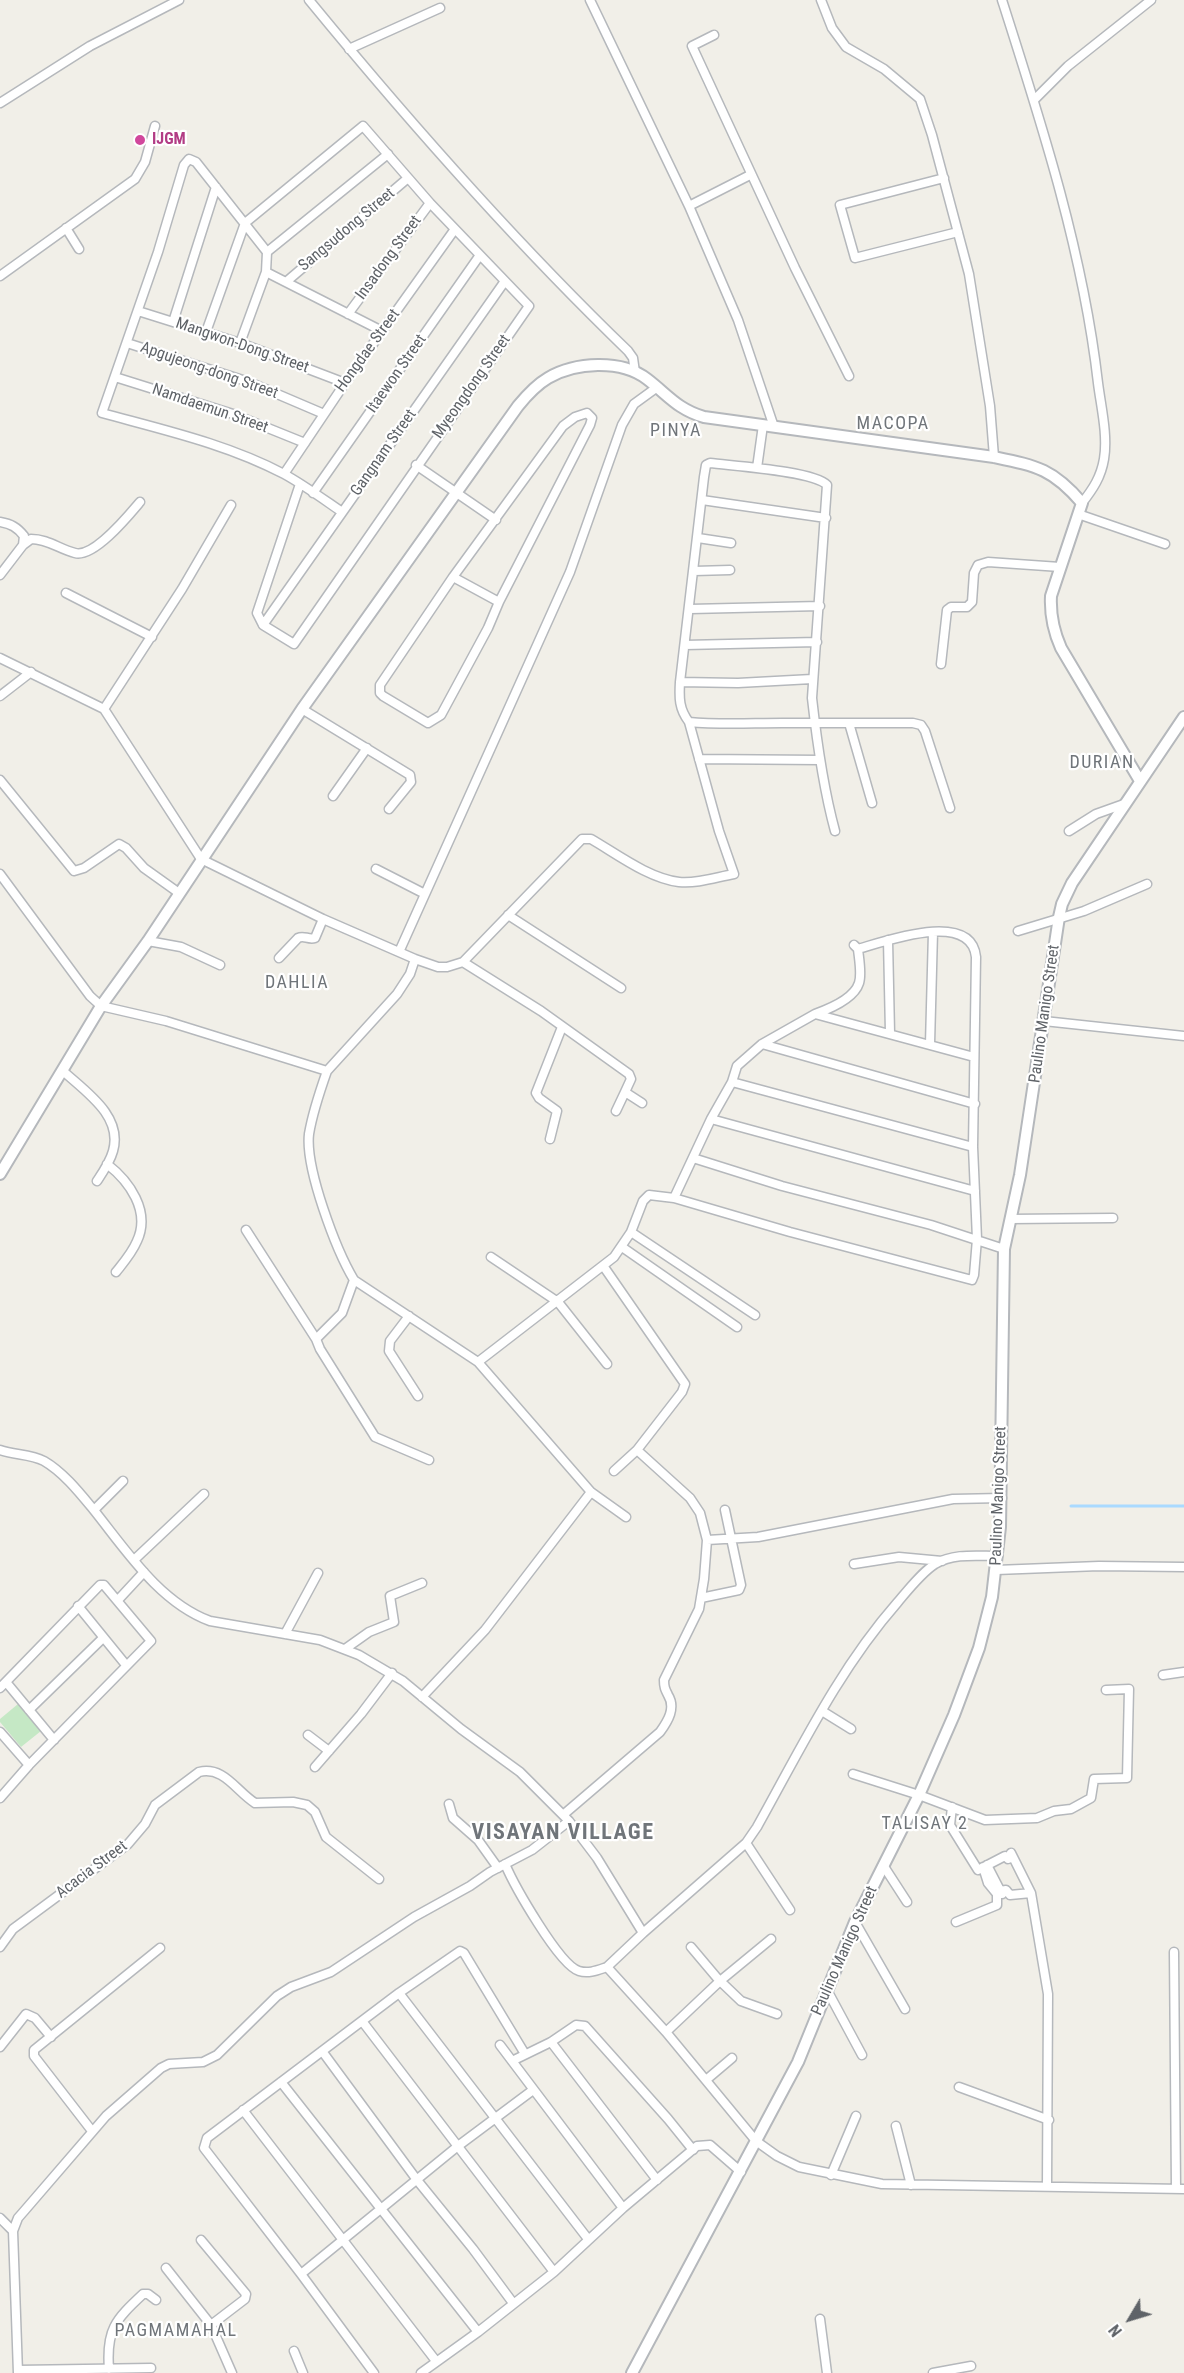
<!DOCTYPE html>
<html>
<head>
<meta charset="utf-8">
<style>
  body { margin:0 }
  #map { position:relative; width:1184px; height:2373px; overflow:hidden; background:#f1efe8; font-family:"Roboto Condensed",sans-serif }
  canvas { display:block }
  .north { position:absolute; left:1100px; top:2289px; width:60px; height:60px; -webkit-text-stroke:4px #fff; paint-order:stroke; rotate:232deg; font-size:16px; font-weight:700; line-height:24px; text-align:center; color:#5f6368 }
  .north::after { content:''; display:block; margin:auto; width:21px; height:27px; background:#5f6368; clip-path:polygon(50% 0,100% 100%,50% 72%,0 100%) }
</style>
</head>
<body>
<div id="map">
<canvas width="1184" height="2373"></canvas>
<div class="north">N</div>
</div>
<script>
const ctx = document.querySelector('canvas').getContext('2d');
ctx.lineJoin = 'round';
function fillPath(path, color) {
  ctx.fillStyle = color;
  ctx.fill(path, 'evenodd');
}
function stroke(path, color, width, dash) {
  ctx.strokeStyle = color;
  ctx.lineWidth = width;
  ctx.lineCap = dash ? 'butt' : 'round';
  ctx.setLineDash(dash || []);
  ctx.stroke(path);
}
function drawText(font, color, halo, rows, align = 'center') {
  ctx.font = font + ' "Roboto Condensed",sans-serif';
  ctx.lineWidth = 4.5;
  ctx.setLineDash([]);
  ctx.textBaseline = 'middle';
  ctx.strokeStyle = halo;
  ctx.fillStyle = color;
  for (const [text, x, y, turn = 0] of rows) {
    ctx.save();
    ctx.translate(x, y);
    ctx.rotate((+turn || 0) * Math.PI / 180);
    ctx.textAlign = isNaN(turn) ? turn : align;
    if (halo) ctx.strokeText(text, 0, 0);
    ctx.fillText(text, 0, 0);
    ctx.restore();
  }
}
fillPath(new Path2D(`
  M 18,1704 L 41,1731 L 21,1747 L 0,1722 L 0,1719 Z`), '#c5e8c5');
stroke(new Path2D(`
  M 1071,1506 L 1184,1506`), '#aadaff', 3);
const minor = new Path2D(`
  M 309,0 C 410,123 514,241 628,351 L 633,358 L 635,372
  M 590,0 L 689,206 L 738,320 L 774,427
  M 821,0 L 832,28 L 846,47 L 884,69 L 920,99 L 932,135 L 969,274 L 990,406 L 994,457
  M 1002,0 C 1042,125 1083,252 1098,383 C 1101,407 1108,435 1104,459 C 1101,477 1093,489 1082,503
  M 714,35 L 692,46 L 795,268 L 849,376
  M 349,49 L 440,8
  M 1034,100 L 1068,66 L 1151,0
  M 0,103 L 90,46 L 179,0
  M 944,178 L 840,205 L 855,258 L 958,232
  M 689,206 L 750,175
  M 66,228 L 79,249
  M 267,252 L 388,154
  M 266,272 L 382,331
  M 0,276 L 135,179 L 145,162 L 155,126
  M 286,282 L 408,178
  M 138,311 L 240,343 L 345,383
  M 348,314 L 430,203
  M 173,322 L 216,187
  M 206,332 L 245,223 L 363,126 L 430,203 L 529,306 L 294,644 L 263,625 L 257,613 L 300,484
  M 127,343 L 249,382 L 324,414
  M 240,343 L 266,272 L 267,252 L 196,162 L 189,159 L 184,165 L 158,252 L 102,413 C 164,430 227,444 284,474 C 304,485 323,499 342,512
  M 115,377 L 233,414 L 305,443
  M 587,413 L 592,418 L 590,425 L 499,602 L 488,628 L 441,715 L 428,723 L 383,696 L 380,693 L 380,685 L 453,577 L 563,426 L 575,417 Z
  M 416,465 L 496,520
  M 757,468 L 763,425
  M 284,474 L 345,383 L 455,229
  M 313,493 L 480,255
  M 702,500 L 826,518
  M 231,505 L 182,589 L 104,709 L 201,859 L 323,919 L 415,959 L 438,967 L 447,967 L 463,962 L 582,839 L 591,839 C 617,854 648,878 679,882 C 697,884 717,877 734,874 L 719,831 L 689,722
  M 1078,514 L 1165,544
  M 0,522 C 11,524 17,527 24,536 L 23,545
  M 698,538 L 731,543
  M 694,571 L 730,570
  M 0,575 L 23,545 L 31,539 C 48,539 59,549 75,553 C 94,558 129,515 140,502
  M 453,577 L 499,602
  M 66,593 L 152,637
  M 690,609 L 820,606
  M 263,625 L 505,281
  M 685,645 L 817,642
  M 0,658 L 104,709
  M 941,664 L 947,610 L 951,607 L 967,607 L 972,602 L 974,573 L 978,565 L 988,562 L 1060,567
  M 680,682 L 738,683 L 812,679
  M 0,696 L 31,672
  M 302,709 L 410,775 L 411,782 L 389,809
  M 849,723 L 872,803
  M 699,759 L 820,760
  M 0,780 L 74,871 L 84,868 L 119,844 L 126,848 L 144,868 L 179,893
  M 333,796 L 367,748
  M 835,831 C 823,787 817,743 812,698 L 827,485 C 814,471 733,466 710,463 L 706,465 L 704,477 L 680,682 C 679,698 679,709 689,722 C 720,725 751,723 782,723 C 826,723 870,723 913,723 L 921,725 L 925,731 L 950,808
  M 1069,831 L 1096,814 L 1124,804
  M 376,869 L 425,894
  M 0,874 L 90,996 L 101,1006 L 166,1021 L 327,1071 C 321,1088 312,1116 309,1134 C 305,1168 336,1250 354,1280 L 478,1362 L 591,1492 L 626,1517
  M 508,915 L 621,988
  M 1018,931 L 1084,911 L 1147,884
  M 888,940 L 890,1033
  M 148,941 L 181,947 L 220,965
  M 399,952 L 570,572 L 622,425 L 634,404 L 656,388
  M 279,958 L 298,938 C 304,935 308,940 315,938 L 323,919
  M 463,962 L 541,1011 L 629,1074 L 631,1079 L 625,1092 L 642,1103
  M 815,1014 C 829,1009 854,999 859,983 C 862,974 859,959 858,949 L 854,945
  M 1044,1021 L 1184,1036
  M 762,1044 L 975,1104
  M 930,1044 L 933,932
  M 63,1071 C 86,1092 123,1116 113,1151 C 110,1162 103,1172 97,1181
  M 327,1071 L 397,994 L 410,974 L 415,959
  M 732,1082 L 973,1147
  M 616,1111 L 625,1092
  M 711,1119 L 975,1191
  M 550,1139 L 557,1111 L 539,1098 L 536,1093 L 562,1027
  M 693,1158 L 782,1186 L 931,1225 L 1004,1249
  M 107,1164 C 129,1181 151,1211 137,1241 C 132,1253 124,1262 116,1272
  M 674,1198 L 711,1119 L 732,1082 L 737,1066 L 762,1044 L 815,1014 L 974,1057
  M 1010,1219 L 1113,1218
  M 246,1230 L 316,1339
  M 631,1232 L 755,1315
  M 622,1247 L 737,1327
  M 491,1257 L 558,1302 L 607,1364
  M 604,1267 L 685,1384 L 682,1392 L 637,1450 L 614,1471
  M 354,1280 L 342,1313 L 316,1339 L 320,1349 L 375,1437 L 429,1460
  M 409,1316 L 390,1341 L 389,1351 L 418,1396
  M 478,1362 L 614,1257 L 631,1232 L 643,1201 L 649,1195 L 674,1198 L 790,1232 L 972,1280 L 974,1275 L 977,1239 L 973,1147 L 976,957 C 971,910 886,941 858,949
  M 0,1450 C 14,1455 31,1454 44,1461 C 63,1472 79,1492 93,1509 C 126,1550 159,1602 210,1621 L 320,1640 L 359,1655 L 403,1681 L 461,1729 L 520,1772 L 569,1821 L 597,1858 L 643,1933 L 607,1967 L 666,2032 L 756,2141 L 777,2156 L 799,2167 L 882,2184 L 1184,2189
  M 637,1450 L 690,1498 L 700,1513 L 707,1540 L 758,1537 L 953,1499 L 1002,1498
  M 94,1510 L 123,1481
  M 134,1560 L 204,1494
  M 854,1564 L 899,1557 L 942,1561
  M 996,1570 L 1099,1566 L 1184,1567
  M 701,1598 L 739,1590 L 741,1585 L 725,1510
  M 118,1600 L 144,1572
  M 78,1606 L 126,1665
  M 285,1634 L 318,1573
  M 345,1649 L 369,1632 L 394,1622 L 390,1596 L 422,1583
  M 1163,1675 L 1184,1672
  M 6,1682 L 54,1740
  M 0,1688 L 100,1585 L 104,1585 L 151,1641 L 29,1765 L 0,1798
  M 422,1697 L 485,1630 L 591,1492
  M 29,1710 L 103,1638
  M 822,1711 L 851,1729
  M 0,1732 L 29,1765
  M 308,1735 L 329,1751
  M 315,1767 L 361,1714 L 392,1673
  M 853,1774 L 919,1795 L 985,1820 L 1037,1818 L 1054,1811 L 1071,1809 L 1091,1798 L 1094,1779 L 1127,1778 L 1129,1689 L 1106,1690
  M 449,1804 L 453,1818 L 478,1840 L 498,1868
  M 952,1807 L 950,1825 L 978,1870 L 1005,1856 L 1008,1859 L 1013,1857 L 1011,1853
  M 563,1815 L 660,1732 C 668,1721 676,1708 668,1695 C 665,1689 664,1687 664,1680 L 699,1609 L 704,1579 L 707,1540
  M 746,1843 L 790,1910
  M 505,1864 C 514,1885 559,1965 579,1971 C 589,1974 598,1970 607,1967
  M 883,1865 L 907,1902
  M 983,1867 L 988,1883 L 997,1894 L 1002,1894 L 987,1865
  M 1001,1891 L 1006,1890 L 1010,1895 L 1031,1893 L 1013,1857
  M 1031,1893 L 1048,1994 L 1047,2186
  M 855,1922 L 905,2009
  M 956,1922 L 997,1905 L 997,1894
  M 643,1933 L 746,1843 L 757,1827 C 800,1750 839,1669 897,1603 C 908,1590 921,1573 935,1564 C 954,1553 976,1556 998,1556
  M 0,1947 L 13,1929 L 128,1844 L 145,1824 L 155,1805 L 199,1772 C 224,1766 236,1791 255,1803 L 293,1802 L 307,1805 L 315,1812 L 326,1837 L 379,1879
  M 691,1947 L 718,1979 L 741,2001 L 777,2014
  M 1174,1952 L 1176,2189
  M 827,1990 L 862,2055
  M 399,1993 L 588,2239
  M 362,2021 L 554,2272
  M 666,2032 L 720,1981 L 771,1939
  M 551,2042 L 657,2180
  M 500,2045 L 623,2208
  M 0,2047 L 26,2014 L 35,2018 L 51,2037
  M 322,2051 L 417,2180 L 473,2249 L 513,2303
  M 512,2061 L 551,2042 L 576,2025 L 585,2026 L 668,2119 L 693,2150
  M 706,2080 L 732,2058
  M 281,2082 L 478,2332
  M 959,2087 L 1049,2120
  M 243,2110 L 436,2361
  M 896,2126 L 911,2185
  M 92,2131 L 34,2056 L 34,2050 L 160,1948
  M 831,2175 L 856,2116
  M 0,2218 L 13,2231
  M 201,2240 L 246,2294 L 245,2299 L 211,2325
  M 166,2268 L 211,2325 L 232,2373
  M 301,2274 L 458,2146 L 533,2090
  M 820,2319 L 827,2373
  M 294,2351 L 303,2373
  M 109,2369 C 106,2330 115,2320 143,2294 L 148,2294 L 156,2300
  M 18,2370 L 151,2368
  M 18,2373 L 13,2231 L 18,2218 L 25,2210 L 106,2116 L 161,2068 L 169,2064 L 203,2062 L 217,2055 L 277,1996 L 291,1987 L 331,1972 L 414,1917 L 470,1886 L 490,1872 L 532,1850 L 569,1821
  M 374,2373 L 301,2274 L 204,2148 L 207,2138 L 399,1993 L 460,1951 L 464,1953 L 525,2054
  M 421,2373 L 478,2332 L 554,2272 L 623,2208 L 697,2146 L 710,2145 L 741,2172
  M 933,2373 L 971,2366`);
const tertiary = new Path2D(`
  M 0,1174 L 101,1006 L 148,941 L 302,709 L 518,406 C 527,395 536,385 548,378 C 575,362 621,359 647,379 C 668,395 677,409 704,417 L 994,457 C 1037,466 1053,469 1082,503 L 1051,596 C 1050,615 1053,630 1061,648 L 1140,781
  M 632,2373 L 798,2062 L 855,1922 L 919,1795 L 954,1715 L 979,1648 L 992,1597 L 1000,1527 L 1004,1249 L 1020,1175 L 1059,917 L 1062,904 L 1072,883 L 1184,717`);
stroke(minor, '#b5b8bc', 11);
stroke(tertiary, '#b5b8bc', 14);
stroke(minor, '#fff', 8);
stroke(tertiary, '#fff', 10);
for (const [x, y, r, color] of [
  [140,140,6,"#d1479c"]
]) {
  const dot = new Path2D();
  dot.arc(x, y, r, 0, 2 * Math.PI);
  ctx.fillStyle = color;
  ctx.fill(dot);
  stroke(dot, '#fff', 2);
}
drawText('bold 16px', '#b23c85', '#fff', [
  ["IJGM",152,140]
], 'left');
drawText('16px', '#5f6368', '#fff', [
  ["Sangsudong Street",347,230,-40],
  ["Insadong Street",389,258,-54],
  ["Mangwon-Dong Street",242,346,19],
  ["Hongdae Street",368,351,-54],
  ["Apgujeong-dong Street",209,371,19],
  ["Itaewon Street",397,374,-55],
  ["Myeongdong Street",472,387,-55],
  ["Namdaemun Street",210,409,19],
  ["Gangnam Street",384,453,-55],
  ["Paulino Manigo Street",1045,1014,-82],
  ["Paulino Manigo Street",999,1496,-88],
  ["Acacia Street",92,1870,-37],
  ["Paulino Manigo Street",845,1951,-66]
]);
ctx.letterSpacing = '1.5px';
drawText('18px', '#70757a', '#fff', [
  ["MACOPA",893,424],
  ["PINYA",676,431],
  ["DURIAN",1102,763],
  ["DAHLIA",297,983],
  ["TALISAY 2",925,1824],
  ["PAGMAMAHAL",176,2331]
]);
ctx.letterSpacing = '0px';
ctx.letterSpacing = '1.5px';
drawText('bold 22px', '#70757a', '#fff', [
  ["VISAYAN VILLAGE",563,1833]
]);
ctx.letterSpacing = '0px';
</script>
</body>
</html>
